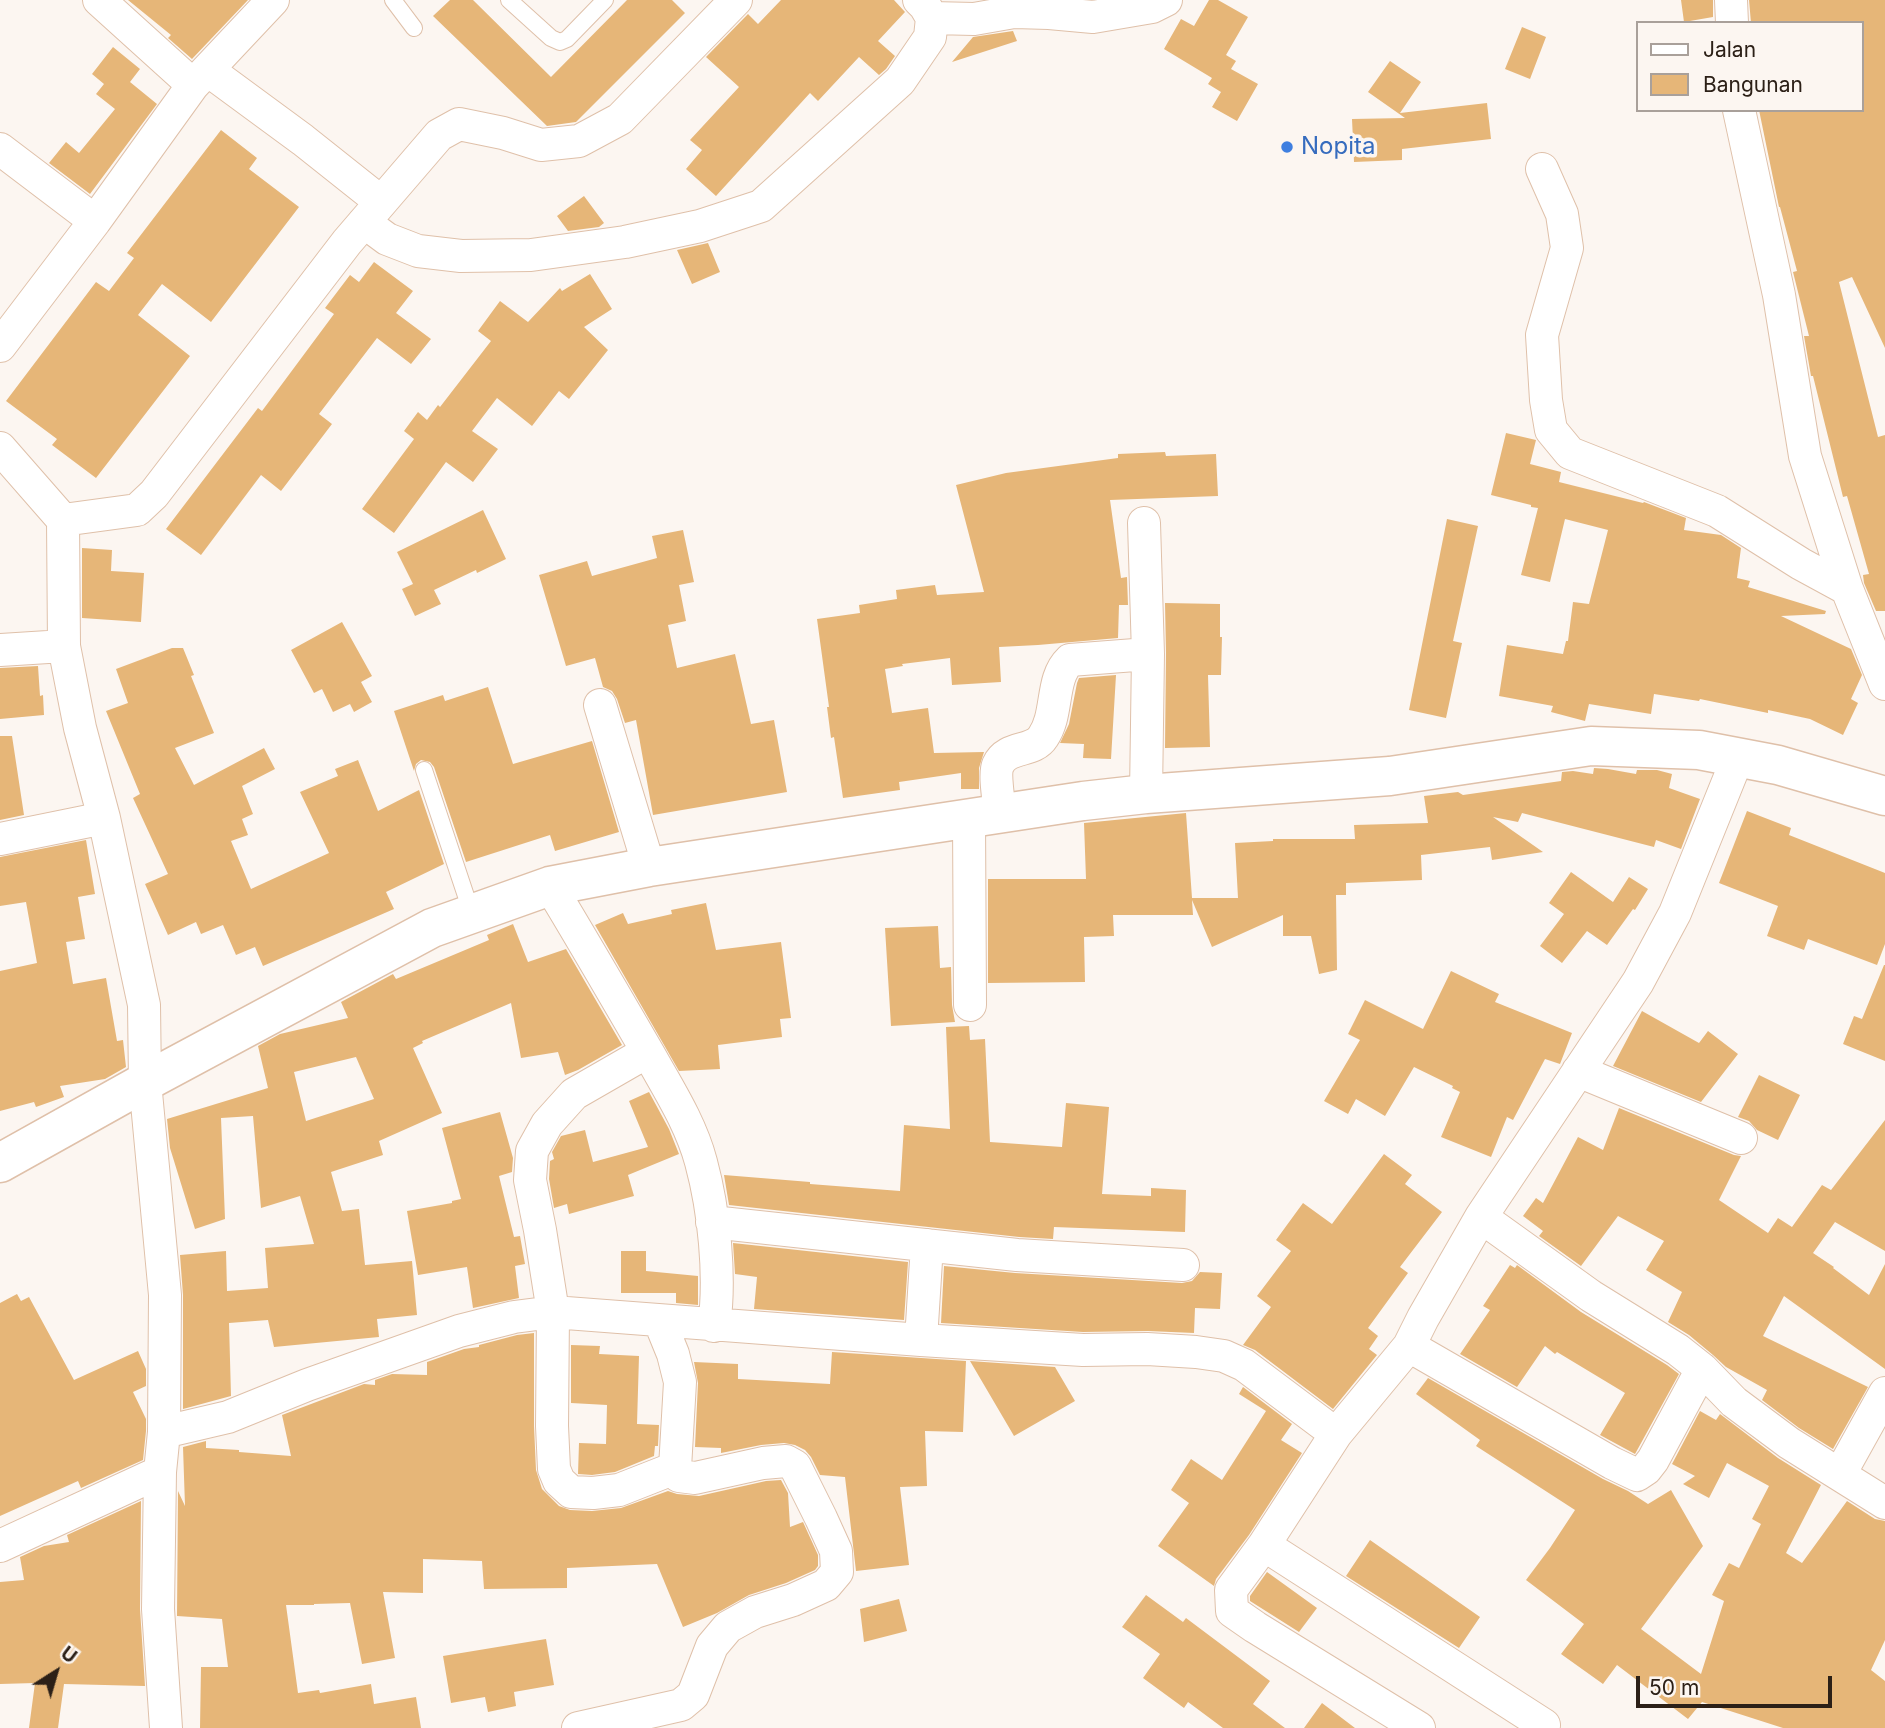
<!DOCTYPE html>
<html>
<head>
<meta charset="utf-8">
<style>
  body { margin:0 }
  #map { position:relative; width:1885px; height:1728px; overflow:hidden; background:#fcf6f1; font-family:Inter,sans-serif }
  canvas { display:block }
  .legend { position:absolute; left:1636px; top:21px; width:228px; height:91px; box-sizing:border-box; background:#fcf6f1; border:2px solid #a9a09a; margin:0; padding:9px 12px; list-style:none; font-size:21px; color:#2c2017 }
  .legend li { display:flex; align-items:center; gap:14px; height:35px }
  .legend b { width:35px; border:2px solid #a9a09a }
  .north { position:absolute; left:21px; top:1637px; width:70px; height:70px; -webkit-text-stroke:5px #fcf6f1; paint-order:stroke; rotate:37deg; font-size:19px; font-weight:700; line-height:28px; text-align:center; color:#2c2017 }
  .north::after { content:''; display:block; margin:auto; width:24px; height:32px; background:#2c2017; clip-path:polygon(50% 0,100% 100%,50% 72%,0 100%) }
  .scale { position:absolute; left:1636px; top:1676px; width:196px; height:32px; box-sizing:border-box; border:4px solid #2c2017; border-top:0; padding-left:9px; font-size:21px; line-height:24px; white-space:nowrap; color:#2c2017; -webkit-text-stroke:5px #fcf6f1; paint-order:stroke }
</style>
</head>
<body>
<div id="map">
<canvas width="1885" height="1728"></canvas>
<ul class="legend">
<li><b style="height:9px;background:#fff"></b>Jalan</li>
<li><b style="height:19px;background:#e6b678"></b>Bangunan</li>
</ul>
<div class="north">U</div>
<div class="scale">50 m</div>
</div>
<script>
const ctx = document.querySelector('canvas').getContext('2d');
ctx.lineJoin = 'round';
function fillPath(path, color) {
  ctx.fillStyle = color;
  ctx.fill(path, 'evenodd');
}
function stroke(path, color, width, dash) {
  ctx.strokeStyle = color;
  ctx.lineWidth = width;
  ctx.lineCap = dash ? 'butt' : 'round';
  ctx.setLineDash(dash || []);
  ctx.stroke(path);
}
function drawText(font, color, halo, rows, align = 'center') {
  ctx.font = font + ' Inter,sans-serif';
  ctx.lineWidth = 7;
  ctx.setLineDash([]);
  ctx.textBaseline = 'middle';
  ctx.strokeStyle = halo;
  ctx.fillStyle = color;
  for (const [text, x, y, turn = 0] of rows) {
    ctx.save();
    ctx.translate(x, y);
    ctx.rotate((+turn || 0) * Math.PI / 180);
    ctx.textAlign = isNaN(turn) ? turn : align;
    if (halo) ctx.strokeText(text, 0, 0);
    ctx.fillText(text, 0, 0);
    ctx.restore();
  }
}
fillPath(new Path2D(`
  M 128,0 L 248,0 L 192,59 L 168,38 L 171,35 Z
  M 450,0 L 473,0 L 551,77 L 627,0 L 672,0 L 685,13 L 576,122 L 547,126 L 433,16 Z
  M 781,0 L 894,0 L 905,12 L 878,41 L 895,56 L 886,69 L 879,75 L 859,57 L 818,101 L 810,93 L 716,196 L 686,169 L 702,150 L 690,140 L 739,87 L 706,57 L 748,14 L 758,24 Z
  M 1209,0 L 1218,0 L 1248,17 L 1226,55 L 1236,61 L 1231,69 L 1258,84 L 1237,121 L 1212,107 L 1221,92 L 1208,84 L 1212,78 L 1164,49 L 1181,19 L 1194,26 Z
  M 1681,0 L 1713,0 L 1713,17 L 1684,22 Z
  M 1749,0 L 1885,0 L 1885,348 L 1852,277 L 1839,282 L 1878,437 L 1885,435 L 1885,611 L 1876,611 L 1864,583 L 1863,575 L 1869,574 L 1847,496 L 1843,497 L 1813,376 L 1811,376 L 1804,336 L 1809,336 L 1793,272 L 1797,271 L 1780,207 L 1779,207 L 1759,110 L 1862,110 L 1862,23 L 1751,23 Z
  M 1522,27 L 1546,37 L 1530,79 L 1505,69 Z
  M 1013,31 L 1017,41 L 952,62 L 973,37 Z
  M 113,47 L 140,69 L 130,82 L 157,104 L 90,194 L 49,163 L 66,142 L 79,153 L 115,109 L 96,94 L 104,84 L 92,74 Z
  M 1390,61 L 1421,82 L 1400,113 L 1487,103 L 1491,139 L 1402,149 L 1402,160 L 1354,162 L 1352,119 L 1405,118 L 1368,92 Z
  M 221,130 L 257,158 L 249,169 L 299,207 L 211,322 L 162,284 L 138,315 L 190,356 L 96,478 L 52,445 L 57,439 L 6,401 L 96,282 L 109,291 L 134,258 L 127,253 Z
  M 584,196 L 604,223 L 599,227 L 568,231 L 557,216 Z
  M 708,243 L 720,272 L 692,284 L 677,250 Z
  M 374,262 L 413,291 L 396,313 L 431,339 L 411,364 L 377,338 L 319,414 L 332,424 L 281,491 L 261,475 L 201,555 L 166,529 L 258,408 L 262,411 L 334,314 L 325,308 L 350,275 L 359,282 Z
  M 590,274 L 612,309 L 584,327 L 608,350 L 569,399 L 559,391 L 532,426 L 497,398 L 472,431 L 498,449 L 473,482 L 446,462 L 394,533 L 362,509 L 414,439 L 404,431 L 418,412 L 427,420 L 438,405 L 440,407 L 491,341 L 478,331 L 500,301 L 528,322 L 560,288 L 562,291 Z
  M 1506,433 L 1536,440 L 1530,464 L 1561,472 L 1559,482 L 1643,503 L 1644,502 L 1686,518 L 1684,530 L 1721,535 L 1741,548 L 1737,578 L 1750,581 L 1748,587 L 1826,611 L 1825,614 L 1781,616 L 1851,649 L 1862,675 L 1851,699 L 1858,703 L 1843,735 L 1810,719 L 1768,710 L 1768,713 L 1700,699 L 1699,701 L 1654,694 L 1651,714 L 1589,704 L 1585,721 L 1551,712 L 1553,706 L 1499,696 L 1507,645 L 1563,654 L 1566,641 L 1568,641 L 1573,602 L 1589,604 L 1608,530 L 1565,519 L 1550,582 L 1521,575 L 1538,508 L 1531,507 L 1531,505 L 1491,495 Z
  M 1165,452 L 1166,456 L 1216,454 L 1218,496 L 1110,500 L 1121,578 L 1127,577 L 1128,605 L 1119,605 L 1118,638 L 1038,645 L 999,647 L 1001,682 L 952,685 L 950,658 L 902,664 L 903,666 L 885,669 L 892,713 L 928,708 L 934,753 L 984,752 L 979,768 L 979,789 L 961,789 L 961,773 L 899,782 L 900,790 L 843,798 L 834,737 L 831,738 L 827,707 L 829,707 L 817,619 L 860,613 L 859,605 L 897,599 L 896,590 L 935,585 L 937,595 L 984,592 L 956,485 L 1006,473 L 1118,458 L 1118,454 Z
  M 483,510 L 506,559 L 477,573 L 476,570 L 434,590 L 441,604 L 415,616 L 402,589 L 413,584 L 397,552 Z
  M 1447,519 L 1478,526 L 1453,641 L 1462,643 L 1446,718 L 1409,710 Z
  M 683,530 L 694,582 L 679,585 L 686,621 L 668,625 L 677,668 L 735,654 L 751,724 L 774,720 L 787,792 L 653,815 L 636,720 L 625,723 L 617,699 L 612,691 L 603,687 L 595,658 L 566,666 L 539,575 L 587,561 L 592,576 L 657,558 L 652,536 Z
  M 82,548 L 112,550 L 111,571 L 144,573 L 141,622 L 82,618 Z
  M 1165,603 L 1220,604 L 1220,637 L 1222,637 L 1221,675 L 1208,675 L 1210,747 L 1165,748 L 1166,653 Z
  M 342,622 L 372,676 L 361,682 L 372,702 L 354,712 L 350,704 L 333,712 L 322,689 L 314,693 L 291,650 Z
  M 172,648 L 183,648 L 194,675 L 191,676 L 214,733 L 175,748 L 194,785 L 264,748 L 275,769 L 242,786 L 253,814 L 242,819 L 248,835 L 231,841 L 251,889 L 329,853 L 300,792 L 338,776 L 335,769 L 358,760 L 378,811 L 419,790 L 444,864 L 386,892 L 394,909 L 263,966 L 255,947 L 236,955 L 223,925 L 201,934 L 196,922 L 168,935 L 145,884 L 168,874 L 133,798 L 140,794 L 106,711 L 128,703 L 116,669 Z
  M 38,666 L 40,696 L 43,695 L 44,715 L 0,719 L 0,668 Z
  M 1116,675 L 1111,759 L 1083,758 L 1084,744 L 1060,743 L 1069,724 L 1077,683 L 1079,678 Z
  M 488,687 L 513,764 L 592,741 L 619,832 L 555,851 L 550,835 L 466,862 L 434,767 L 430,762 L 421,760 L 416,764 L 414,771 L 394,711 L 443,695 L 445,701 Z
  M 0,736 L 12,736 L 24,815 L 0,820 Z
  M 1594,768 L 1608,769 L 1636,774 L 1637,770 L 1657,770 L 1672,774 L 1669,788 L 1700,799 L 1681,849 L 1656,840 L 1654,847 L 1522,813 L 1518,822 L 1493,817 L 1543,852 L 1492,860 L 1490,847 L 1421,855 L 1422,880 L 1346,883 L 1346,895 L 1336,895 L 1337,970 L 1319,974 L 1311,936 L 1283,936 L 1283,915 L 1212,947 L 1192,900 L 1193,915 L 1113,915 L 1114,936 L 1084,937 L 1085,982 L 988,983 L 988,879 L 1086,879 L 1084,823 L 1186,813 L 1192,898 L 1238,898 L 1235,843 L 1273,841 L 1273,839 L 1355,839 L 1354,825 L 1428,823 L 1424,796 L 1458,792 L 1463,795 L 1561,781 L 1562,772 L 1573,771 L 1593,774 Z
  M 1747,811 L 1791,828 L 1789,835 L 1885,873 L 1885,944 L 1877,965 L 1808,939 L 1804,950 L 1767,936 L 1778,906 L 1719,883 Z
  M 86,840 L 95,894 L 78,897 L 85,939 L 66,942 L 73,984 L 106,978 L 117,1041 L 123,1040 L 126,1067 L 105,1079 L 60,1086 L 64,1097 L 36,1107 L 34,1102 L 0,1111 L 0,971 L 37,963 L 26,902 L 0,906 L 0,857 Z
  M 1571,872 L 1613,902 L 1629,877 L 1648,889 L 1635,910 L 1633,909 L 1607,945 L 1587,931 L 1562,963 L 1540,946 L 1564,914 L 1549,903 Z
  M 706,903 L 716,950 L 781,942 L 791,1018 L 780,1019 L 782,1037 L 718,1045 L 720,1069 L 679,1071 L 595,925 L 623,913 L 628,924 L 672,914 L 671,910 Z
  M 513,924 L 528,962 L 566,949 L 622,1045 L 578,1070 L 565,1075 L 558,1052 L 521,1058 L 511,1003 L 422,1041 L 423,1043 L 413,1048 L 442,1113 L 379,1141 L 383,1155 L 331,1172 L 342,1211 L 359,1209 L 365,1265 L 412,1261 L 417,1315 L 377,1319 L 379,1337 L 274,1347 L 268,1320 L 229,1323 L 231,1396 L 183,1409 L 183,1295 L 180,1255 L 226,1251 L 227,1291 L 268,1288 L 265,1248 L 314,1244 L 300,1196 L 261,1208 L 253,1116 L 221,1118 L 225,1219 L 195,1229 L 170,1148 L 167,1119 L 268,1088 L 258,1046 L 280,1034 L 348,1018 L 341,1002 L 393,974 L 396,979 L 489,940 L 487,935 ZM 356,1057 L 374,1099 L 306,1121 L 294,1072 Z
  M 938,926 L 940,968 L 951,967 L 952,1005 L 955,1022 L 891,1026 L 885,928 Z
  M 1884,965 L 1885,965 L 1885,1061 L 1843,1044 L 1854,1016 L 1862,1019 Z
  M 1451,971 L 1499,994 L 1495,1002 L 1572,1033 L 1560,1064 L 1545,1059 L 1513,1120 L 1507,1117 L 1491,1157 L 1441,1137 L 1460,1092 L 1452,1088 L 1453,1086 L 1414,1067 L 1385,1116 L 1356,1099 L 1348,1114 L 1324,1101 L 1360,1040 L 1348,1034 L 1365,1000 L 1423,1029 Z
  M 1642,1011 L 1699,1043 L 1708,1031 L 1738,1054 L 1701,1102 L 1613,1066 Z
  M 969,1026 L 970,1040 L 985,1039 L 990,1142 L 1062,1147 L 1066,1103 L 1109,1107 L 1102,1194 L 1151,1196 L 1151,1188 L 1186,1190 L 1185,1232 L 1054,1227 L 1053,1239 L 1019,1237 L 729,1205 L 724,1175 L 810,1182 L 810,1184 L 900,1191 L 904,1125 L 950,1129 L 946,1027 Z
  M 1759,1075 L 1800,1095 L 1778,1140 L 1757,1130 L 1749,1121 L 1738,1117 Z
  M 649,1092 L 669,1129 L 679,1154 L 628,1175 L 634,1196 L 569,1214 L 567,1204 L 554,1208 L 549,1179 L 550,1161 L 554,1159 L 552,1152 L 561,1136 L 585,1130 L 593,1162 L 648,1147 L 629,1101 Z
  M 1619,1108 L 1734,1155 L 1741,1156 L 1719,1200 L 1768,1233 L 1778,1218 L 1792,1227 L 1822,1185 L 1831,1190 L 1885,1120 L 1885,1251 L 1835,1222 L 1813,1253 L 1834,1267 L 1833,1268 L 1869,1295 L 1885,1264 L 1885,1369 L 1784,1296 L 1763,1336 L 1868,1387 L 1833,1449 L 1799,1428 L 1762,1400 L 1767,1390 L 1726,1367 L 1713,1355 L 1689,1335 L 1668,1322 L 1682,1292 L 1646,1270 L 1664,1241 L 1618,1216 L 1581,1266 L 1539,1236 L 1543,1231 L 1523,1216 L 1536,1198 L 1543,1203 L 1578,1137 L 1603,1150 Z
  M 500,1112 L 513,1158 L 512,1172 L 499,1176 L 514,1237 L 520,1236 L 525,1264 L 515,1266 L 519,1298 L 473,1308 L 467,1267 L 418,1275 L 407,1211 L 452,1203 L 452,1201 L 461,1199 L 442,1128 Z
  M 1384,1154 L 1412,1175 L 1405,1184 L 1442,1212 L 1400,1267 L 1408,1273 L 1368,1328 L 1378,1336 L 1369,1349 L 1377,1355 L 1333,1409 L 1255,1350 L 1243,1345 L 1271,1307 L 1257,1296 L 1291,1251 L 1276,1240 L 1303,1203 L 1332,1224 Z
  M 733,1243 L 908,1262 L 904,1320 L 754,1309 L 757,1277 L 735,1274 Z
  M 621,1251 L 646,1251 L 646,1271 L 698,1276 L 698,1305 L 676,1303 L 676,1293 L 621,1293 Z
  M 1510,1265 L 1515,1268 L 1517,1265 L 1581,1312 L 1667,1365 L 1679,1374 L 1635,1454 L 1600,1435 L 1625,1393 L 1557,1352 L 1555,1354 L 1545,1346 L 1517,1387 L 1460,1354 L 1490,1310 L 1483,1306 Z
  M 944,1266 L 1015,1273 L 1182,1283 L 1192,1281 L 1200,1272 L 1222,1273 L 1220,1309 L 1195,1308 L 1194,1333 L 1148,1331 L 1083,1332 L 941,1323 Z
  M 17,1294 L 21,1301 L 29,1297 L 74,1380 L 138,1351 L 146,1369 L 146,1386 L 133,1392 L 146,1419 L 146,1431 L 143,1460 L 81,1488 L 78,1481 L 0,1516 L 0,1303 Z
  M 534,1333 L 534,1426 L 536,1470 L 542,1489 L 559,1506 L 570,1510 L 592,1511 L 621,1508 L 668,1491 L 677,1494 L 699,1496 L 766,1481 L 781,1480 L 788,1493 L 790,1527 L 803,1522 L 818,1555 L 818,1566 L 815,1570 L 786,1583 L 749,1595 L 717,1613 L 683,1627 L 657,1564 L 567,1568 L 567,1588 L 484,1589 L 482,1561 L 423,1559 L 423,1593 L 383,1592 L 395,1658 L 362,1664 L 350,1603 L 314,1604 L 314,1605 L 286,1605 L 298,1693 L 319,1690 L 320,1693 L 371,1684 L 374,1704 L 416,1697 L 421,1728 L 200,1728 L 201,1667 L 228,1667 L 222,1619 L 177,1616 L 178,1491 L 185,1506 L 183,1447 L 206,1441 L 206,1448 L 239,1450 L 239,1452 L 291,1456 L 282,1415 L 364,1384 L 375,1385 L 375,1380 L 392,1374 L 427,1375 L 427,1362 L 464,1349 L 479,1347 L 479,1345 L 517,1335 Z
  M 571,1345 L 600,1346 L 599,1354 L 639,1356 L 637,1424 L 659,1425 L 658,1446 L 655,1446 L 654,1456 L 615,1472 L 592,1475 L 578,1474 L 579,1443 L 606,1444 L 607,1405 L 571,1403 Z
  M 832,1352 L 966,1361 L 963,1432 L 925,1431 L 927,1486 L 900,1487 L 909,1565 L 856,1571 L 845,1477 L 820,1475 L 811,1457 L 805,1450 L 795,1445 L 784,1443 L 761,1445 L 721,1453 L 721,1448 L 695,1447 L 698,1383 L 694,1362 L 738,1364 L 738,1379 L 830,1384 Z
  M 970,1361 L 1055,1367 L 1075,1401 L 1014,1436 Z
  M 1428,1378 L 1603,1479 L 1628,1491 L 1648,1504 L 1671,1490 L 1703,1546 L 1641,1629 L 1701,1674 L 1724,1601 L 1712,1595 L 1729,1563 L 1739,1568 L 1761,1524 L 1752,1519 L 1769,1486 L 1727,1463 L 1709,1498 L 1683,1484 L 1695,1476 L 1672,1464 L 1700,1411 L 1716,1420 L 1720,1414 L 1778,1458 L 1821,1485 L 1786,1553 L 1802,1563 L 1847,1501 L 1875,1519 L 1885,1521 L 1885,1640 L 1871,1670 L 1885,1681 L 1885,1728 L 1783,1728 L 1702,1702 L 1688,1719 L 1617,1665 L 1603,1684 L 1561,1654 L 1584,1624 L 1526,1580 L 1550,1548 L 1575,1510 L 1476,1446 L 1480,1440 L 1416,1394 Z
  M 1243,1387 L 1292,1424 L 1281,1440 L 1302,1453 L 1249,1535 L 1216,1579 L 1214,1586 L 1158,1546 L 1189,1503 L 1171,1490 L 1191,1459 L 1222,1480 L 1266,1411 L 1239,1394 Z
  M 141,1501 L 140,1609 L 145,1686 L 64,1684 L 58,1728 L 29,1728 L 35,1683 L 0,1684 L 0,1582 L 24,1580 L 20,1557 L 44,1546 L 69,1542 L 67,1535 Z
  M 1370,1540 L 1480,1617 L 1459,1648 L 1346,1576 Z
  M 1267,1572 L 1317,1608 L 1299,1632 L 1250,1601 L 1250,1596 Z
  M 1146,1595 L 1183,1622 L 1186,1618 L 1270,1681 L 1253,1704 L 1285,1728 L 1223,1728 L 1188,1702 L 1184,1708 L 1143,1678 L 1160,1654 L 1122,1627 Z
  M 899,1599 L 907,1631 L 864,1642 L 860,1609 Z
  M 546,1639 L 554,1685 L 514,1692 L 516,1706 L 488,1712 L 485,1697 L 451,1703 L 443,1656 Z
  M 1322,1703 L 1355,1728 L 1304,1728 Z`), '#e6b678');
const service = new Path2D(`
  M 393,0 L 414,28
  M 509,0 L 551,38 L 560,42 L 567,39 L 605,0
  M 424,770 L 472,914`);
const minor = new Path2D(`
  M 99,0 L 193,85
  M 1731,0 L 1732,23
  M 932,18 L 974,19 L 1014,12 L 1049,13 L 1093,17 L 1152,7 L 1166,0
  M 208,69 L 216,76 L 303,140 L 381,202
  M 1739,110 L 1779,295 L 1805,456 L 1847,589 L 1885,684
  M 0,149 L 95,221
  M 1542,169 L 1562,214 L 1567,248 L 1542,335 L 1546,400 L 1551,430 L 1570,453 L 1717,511 L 1801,564 L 1847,589
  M 364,222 L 387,239 L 418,251 L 461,256 L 531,255 L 625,242 L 700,226 L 761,206 L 900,81 L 930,37 L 932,18 L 925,6 L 919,0
  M 0,346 L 95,221 L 193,85 L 273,0
  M 0,448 L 63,520 L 64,646 L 80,728 L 104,818 L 144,1005 L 145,1082 L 165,1295 L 164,1432 L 160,1472 L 158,1609 L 166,1728
  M 63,520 L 137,510 L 154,494 L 347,242 L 439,135 L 459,124 L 503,133 L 541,145 L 579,141 L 620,119 L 736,0
  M 1144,523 L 1148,654 L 1146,794
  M 0,650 L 64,646
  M 600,705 L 649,867
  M 1000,814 C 999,802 994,774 998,765 C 1007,745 1033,753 1043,737 C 1059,714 1050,679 1070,660 L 1148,654
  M 969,818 L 970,1005
  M 0,839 L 104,818
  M 550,886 C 584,942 617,999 650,1056 C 669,1090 691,1124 701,1162 C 714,1210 721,1276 714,1326
  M 647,1052 L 574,1094 L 547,1124 L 532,1151 L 530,1180 L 540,1230 L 553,1312 L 552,1426 L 554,1469 L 559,1481 L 571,1492 L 593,1493 L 619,1490 L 675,1468
  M 1578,1071 L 1741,1138
  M 1481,1217 L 1591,1296 L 1678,1350 L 1702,1369 L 1734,1402 L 1789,1443 L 1885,1503
  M 712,1222 L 1017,1255 L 1183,1265
  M 921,1340 L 927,1245
  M 1409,1346 L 1612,1463 L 1637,1475 L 1646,1469 L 1653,1460 L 1702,1369
  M 164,1432 L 228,1417 L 307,1385 L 459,1331 L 514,1317 L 553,1312 L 921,1340 L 1083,1350 L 1147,1349 L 1196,1352 L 1224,1356 L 1244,1365 L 1336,1434
  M 1840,1474 L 1885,1393
  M 1264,1545 L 1544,1725
  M 0,1546 L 160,1472
  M 578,1728 L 681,1705 L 693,1695 L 712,1646 L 728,1627 L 755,1612 L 793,1600 L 826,1585 L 837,1572 L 836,1551 L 821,1518 L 795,1466 L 786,1461 L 763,1463 L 695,1478 L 679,1476 L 675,1468 L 680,1382 L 673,1354 L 660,1322
  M 1419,1728 L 1255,1627 L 1232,1611 L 1231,1590 L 1264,1545 L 1336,1434 L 1409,1346 L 1423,1318 L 1481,1217 L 1638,982 L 1675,913 L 1738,757`);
const tertiary = new Path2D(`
  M 0,1163 L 145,1082 L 432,928 L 550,886 L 649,867 L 1083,801 L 1146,794 L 1390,776 L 1591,746 L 1699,750 L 1778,765 L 1885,796`);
stroke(service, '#dfc0a9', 18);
stroke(minor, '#dfc0a9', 34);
stroke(tertiary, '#dfc0a9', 41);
stroke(service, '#fff', 16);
stroke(minor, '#fff', 32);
stroke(tertiary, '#fff', 38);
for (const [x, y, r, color] of [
  [1287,147,7,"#3f7fe0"]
]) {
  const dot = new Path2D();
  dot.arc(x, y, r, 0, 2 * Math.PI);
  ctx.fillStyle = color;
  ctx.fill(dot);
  stroke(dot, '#fcf6f1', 2.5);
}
drawText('24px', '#366cbe', '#fcf6f1', [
  ["Nopita",1301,147]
], 'left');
</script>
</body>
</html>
